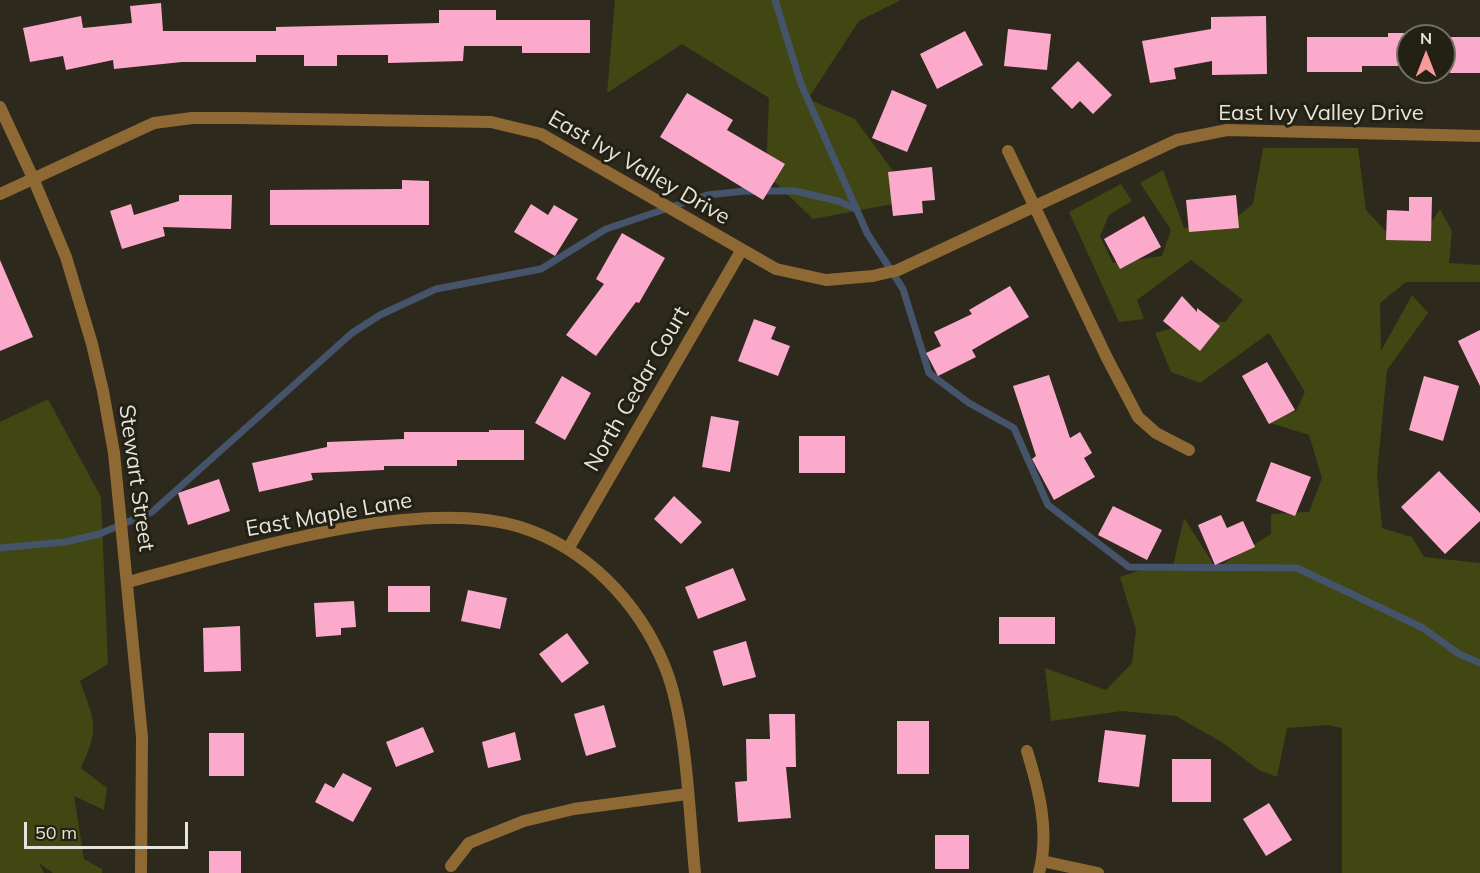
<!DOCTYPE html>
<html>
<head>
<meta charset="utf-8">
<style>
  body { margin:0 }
  #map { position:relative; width:1480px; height:873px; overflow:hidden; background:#2d291d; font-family:Mulish,sans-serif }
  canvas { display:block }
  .north { position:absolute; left:1396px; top:24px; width:60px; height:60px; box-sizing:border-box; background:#232014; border:2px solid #716e64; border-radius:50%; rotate:0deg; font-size:16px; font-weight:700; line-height:24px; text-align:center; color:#e5e3db }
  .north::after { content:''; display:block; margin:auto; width:21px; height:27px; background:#f59b9a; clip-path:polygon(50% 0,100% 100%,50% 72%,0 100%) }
  .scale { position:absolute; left:24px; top:822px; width:164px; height:27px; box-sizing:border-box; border:3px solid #e5e3db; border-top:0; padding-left:8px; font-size:18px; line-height:21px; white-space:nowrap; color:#e5e3db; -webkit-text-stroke:4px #232014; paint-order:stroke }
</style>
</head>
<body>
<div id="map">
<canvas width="1480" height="873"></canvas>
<div class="north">N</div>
<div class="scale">50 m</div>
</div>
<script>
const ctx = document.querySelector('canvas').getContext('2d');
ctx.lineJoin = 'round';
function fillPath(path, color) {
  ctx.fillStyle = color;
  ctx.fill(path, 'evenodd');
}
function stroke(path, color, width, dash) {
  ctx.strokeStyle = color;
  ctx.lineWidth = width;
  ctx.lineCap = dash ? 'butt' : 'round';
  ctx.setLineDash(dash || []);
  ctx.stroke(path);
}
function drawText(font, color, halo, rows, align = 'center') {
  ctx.font = font + ' Mulish,sans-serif';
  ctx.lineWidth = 6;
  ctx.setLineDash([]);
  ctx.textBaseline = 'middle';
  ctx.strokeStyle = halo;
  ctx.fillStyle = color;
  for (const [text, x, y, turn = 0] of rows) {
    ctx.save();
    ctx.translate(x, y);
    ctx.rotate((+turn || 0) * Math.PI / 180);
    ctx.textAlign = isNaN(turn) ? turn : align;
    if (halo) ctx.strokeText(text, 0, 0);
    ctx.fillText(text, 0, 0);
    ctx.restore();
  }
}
fillPath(new Path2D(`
  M 615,0 L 901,0 L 859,21 L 808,99 L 855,119 L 914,200 L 813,219 L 766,174 L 769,98 L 682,44 L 607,93 Z
  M 1263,148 L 1358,148 L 1366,210 L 1389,235 L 1421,238 L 1440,209 L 1452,231 L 1449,263 L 1480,265 L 1480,282 L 1406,282 L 1380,303 L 1381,351 L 1412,295 L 1428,313 L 1387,370 L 1377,474 L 1382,528 L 1412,537 L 1424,557 L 1480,563 L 1480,873 L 1342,873 L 1342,728 L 1328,725 L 1287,728 L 1277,777 L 1259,770 L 1223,743 L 1176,716 L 1122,711 L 1051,721 L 1045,668 L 1106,690 L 1132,663 L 1136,629 L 1120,577 L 1146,568 L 1172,570 L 1184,518 L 1216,568 L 1271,534 L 1271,514 L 1309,512 L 1322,478 L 1309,435 L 1264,421 L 1296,411 L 1305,392 L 1269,333 L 1200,383 L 1171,372 L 1155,333 L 1190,323 L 1225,322 L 1243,300 L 1191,260 L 1137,300 L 1144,319 L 1119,322 L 1069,212 L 1121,184 L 1132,201 L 1109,215 L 1100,236 L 1113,263 L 1162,256 L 1171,230 L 1140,183 L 1163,170 L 1184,228 L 1232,221 L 1253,204 Z
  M 48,399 L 101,497 L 108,664 L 80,681 C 95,723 100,726 81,768 L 107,788 L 104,810 L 74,796 L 84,859 L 102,869 L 102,873 L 53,873 L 39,863 L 44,873 L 0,873 L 0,422 Z`), '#404713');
stroke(new Path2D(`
  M 775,0 L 801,84 L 867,233 L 903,289 L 929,373 L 969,403 L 1014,428 L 1048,505 L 1129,567 L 1297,568 L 1423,628 L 1459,654 L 1480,663
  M 0,548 L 65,542 L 99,534 L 152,512 L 352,333 L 380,315 L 436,289 L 541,269 L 606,229 L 707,195 L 745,191 L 795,191 L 838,201 L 856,209`), '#45546a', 7);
fillPath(new Path2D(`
  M 161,3 L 163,31 L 276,31 L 276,27 L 439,23 L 439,10 L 496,10 L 496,20 L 590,20 L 590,53 L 522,53 L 522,46 L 464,46 L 463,61 L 388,63 L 388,55 L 337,55 L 337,66 L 304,66 L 304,55 L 256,55 L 256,62 L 182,62 L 114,69 L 113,60 L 66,70 L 63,56 L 30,62 L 23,28 L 81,16 L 83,28 L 132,23 L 130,6 Z
  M 1266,16 L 1267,74 L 1212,75 L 1212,61 L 1174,68 L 1176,79 L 1150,83 L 1142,41 L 1211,29 L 1211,17 Z
  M 1008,29 L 1051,34 L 1047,70 L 1004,66 Z
  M 965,31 L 983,65 L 937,89 L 920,54 Z
  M 1388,33 L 1408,33 L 1408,66 L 1362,66 L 1362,72 L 1307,72 L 1307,37 L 1388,37 Z
  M 1450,37 L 1480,37 L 1480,73 L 1450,73 Z
  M 1078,61 L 1112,95 L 1093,114 L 1080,101 L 1072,109 L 1051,88 Z
  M 892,90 L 927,105 L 907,152 L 872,138 Z
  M 687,93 L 733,120 L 727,130 L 785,164 L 763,200 L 660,137 Z
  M 932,167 L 935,200 L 922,201 L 923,213 L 893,216 L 888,172 Z
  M 402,180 L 429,181 L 429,225 L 270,225 L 270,190 L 402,189 Z
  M 179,195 L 232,195 L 231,229 L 163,227 L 165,236 L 122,249 L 110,211 L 131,204 L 134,215 L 179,201 Z
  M 1236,195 L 1239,228 L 1189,232 L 1186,200 Z
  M 1409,197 L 1432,197 L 1431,241 L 1386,240 L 1387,210 L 1409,211 Z
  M 531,204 L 548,215 L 554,205 L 578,219 L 555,256 L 514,232 Z
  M 1144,216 L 1161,247 L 1120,269 L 1104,239 Z
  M 622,233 L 665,258 L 639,303 L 636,302 L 596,356 L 566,335 L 604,284 L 596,279 Z
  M 0,260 L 33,337 L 0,351 Z
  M 1010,286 L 1029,317 L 972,350 L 976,357 L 938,376 L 926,353 L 941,346 L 934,332 L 972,314 L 969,310 Z
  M 1182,296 L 1197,312 L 1197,308 L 1220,326 L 1200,351 L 1163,321 Z
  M 754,319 L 776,327 L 771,339 L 790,346 L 778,376 L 738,361 Z
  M 1480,330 L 1480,386 L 1458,341 Z
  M 1267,362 L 1295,410 L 1269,424 L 1242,376 Z
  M 1049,375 L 1070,438 L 1080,432 L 1092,453 L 1084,458 L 1095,477 L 1054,500 L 1032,459 L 1036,456 L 1013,386 Z
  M 562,376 L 591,393 L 565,440 L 535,423 Z
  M 1424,376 L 1459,386 L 1443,441 L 1409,430 Z
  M 711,416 L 739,421 L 730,472 L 702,467 Z
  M 489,430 L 524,430 L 524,460 L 457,460 L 457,466 L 384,466 L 384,470 L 311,473 L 313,480 L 259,492 L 252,463 L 327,447 L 327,442 L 404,439 L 404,432 L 489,432 Z
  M 799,436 L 845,436 L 845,473 L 799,473 Z
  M 1271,462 L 1311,477 L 1295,516 L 1256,501 Z
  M 1439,471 L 1480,513 L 1480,521 L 1445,554 L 1401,507 Z
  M 219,479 L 230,511 L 188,525 L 178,493 Z
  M 674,496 L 702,522 L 681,544 L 654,519 Z
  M 1113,506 L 1162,530 L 1147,560 L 1098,535 Z
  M 1221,515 L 1227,528 L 1243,521 L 1255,547 L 1215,565 L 1198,525 Z
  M 733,568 L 746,600 L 698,619 L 685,587 Z
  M 388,586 L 430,586 L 430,612 L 388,612 Z
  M 468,590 L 507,598 L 500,629 L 461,621 Z
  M 354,601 L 356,627 L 341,628 L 341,635 L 316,637 L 314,603 Z
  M 999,617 L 1055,617 L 1055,644 L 999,644 Z
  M 240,626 L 241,671 L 204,672 L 203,628 Z
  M 567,633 L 589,663 L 562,683 L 539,654 Z
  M 746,641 L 756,677 L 723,686 L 713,651 Z
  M 604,705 L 616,747 L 586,756 L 574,714 Z
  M 769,714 L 795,714 L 796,767 L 786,767 L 791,818 L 738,822 L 735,782 L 747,781 L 746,739 L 770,739 Z
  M 897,721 L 929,721 L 929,774 L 897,774 Z
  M 423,727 L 434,752 L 396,767 L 386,742 Z
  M 1105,730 L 1146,735 L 1139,787 L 1098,782 Z
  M 515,732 L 521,760 L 488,768 L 482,742 Z
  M 209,733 L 244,733 L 244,776 L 209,776 Z
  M 1172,759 L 1211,759 L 1211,802 L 1172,802 Z
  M 343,773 L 372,788 L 353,822 L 315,802 L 325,783 L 334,788 Z
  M 1269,803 L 1292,840 L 1266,856 L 1243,819 Z
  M 935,835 L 969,835 L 969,869 L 935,869 Z
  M 209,851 L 241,851 L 241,873 L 209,873 Z`), '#fbaacc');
stroke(new Path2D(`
  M 0,107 L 33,178 L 66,257 L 92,344 L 103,391 L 114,453 L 142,737 L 141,873
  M 1008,151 L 1107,358 L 1138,417 L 1156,433 L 1189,450
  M 0,194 L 154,123 L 192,118 L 238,118 L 491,122 L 541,134 L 776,269 L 826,280 L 873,276 L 898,270 L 1177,140 L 1227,130 L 1480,136
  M 568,549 L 741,251
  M 128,582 C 235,554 413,495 520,527 C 587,548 639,603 665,667 C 687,722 689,812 695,873
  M 1027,751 C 1039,790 1050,832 1039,873
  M 1042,861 L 1098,873
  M 451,866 L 469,843 L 524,821 L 574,809 L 687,794`), '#8f6933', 12);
drawText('22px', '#e5e3db', '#232014', [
  ["East Ivy Valley Drive",1321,113],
  ["East Ivy Valley Drive",639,168,30],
  ["North Cedar Court",637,389,-60],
  ["Stewart Street",136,478,82],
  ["East Maple Lane",329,515,-10]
]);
</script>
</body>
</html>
